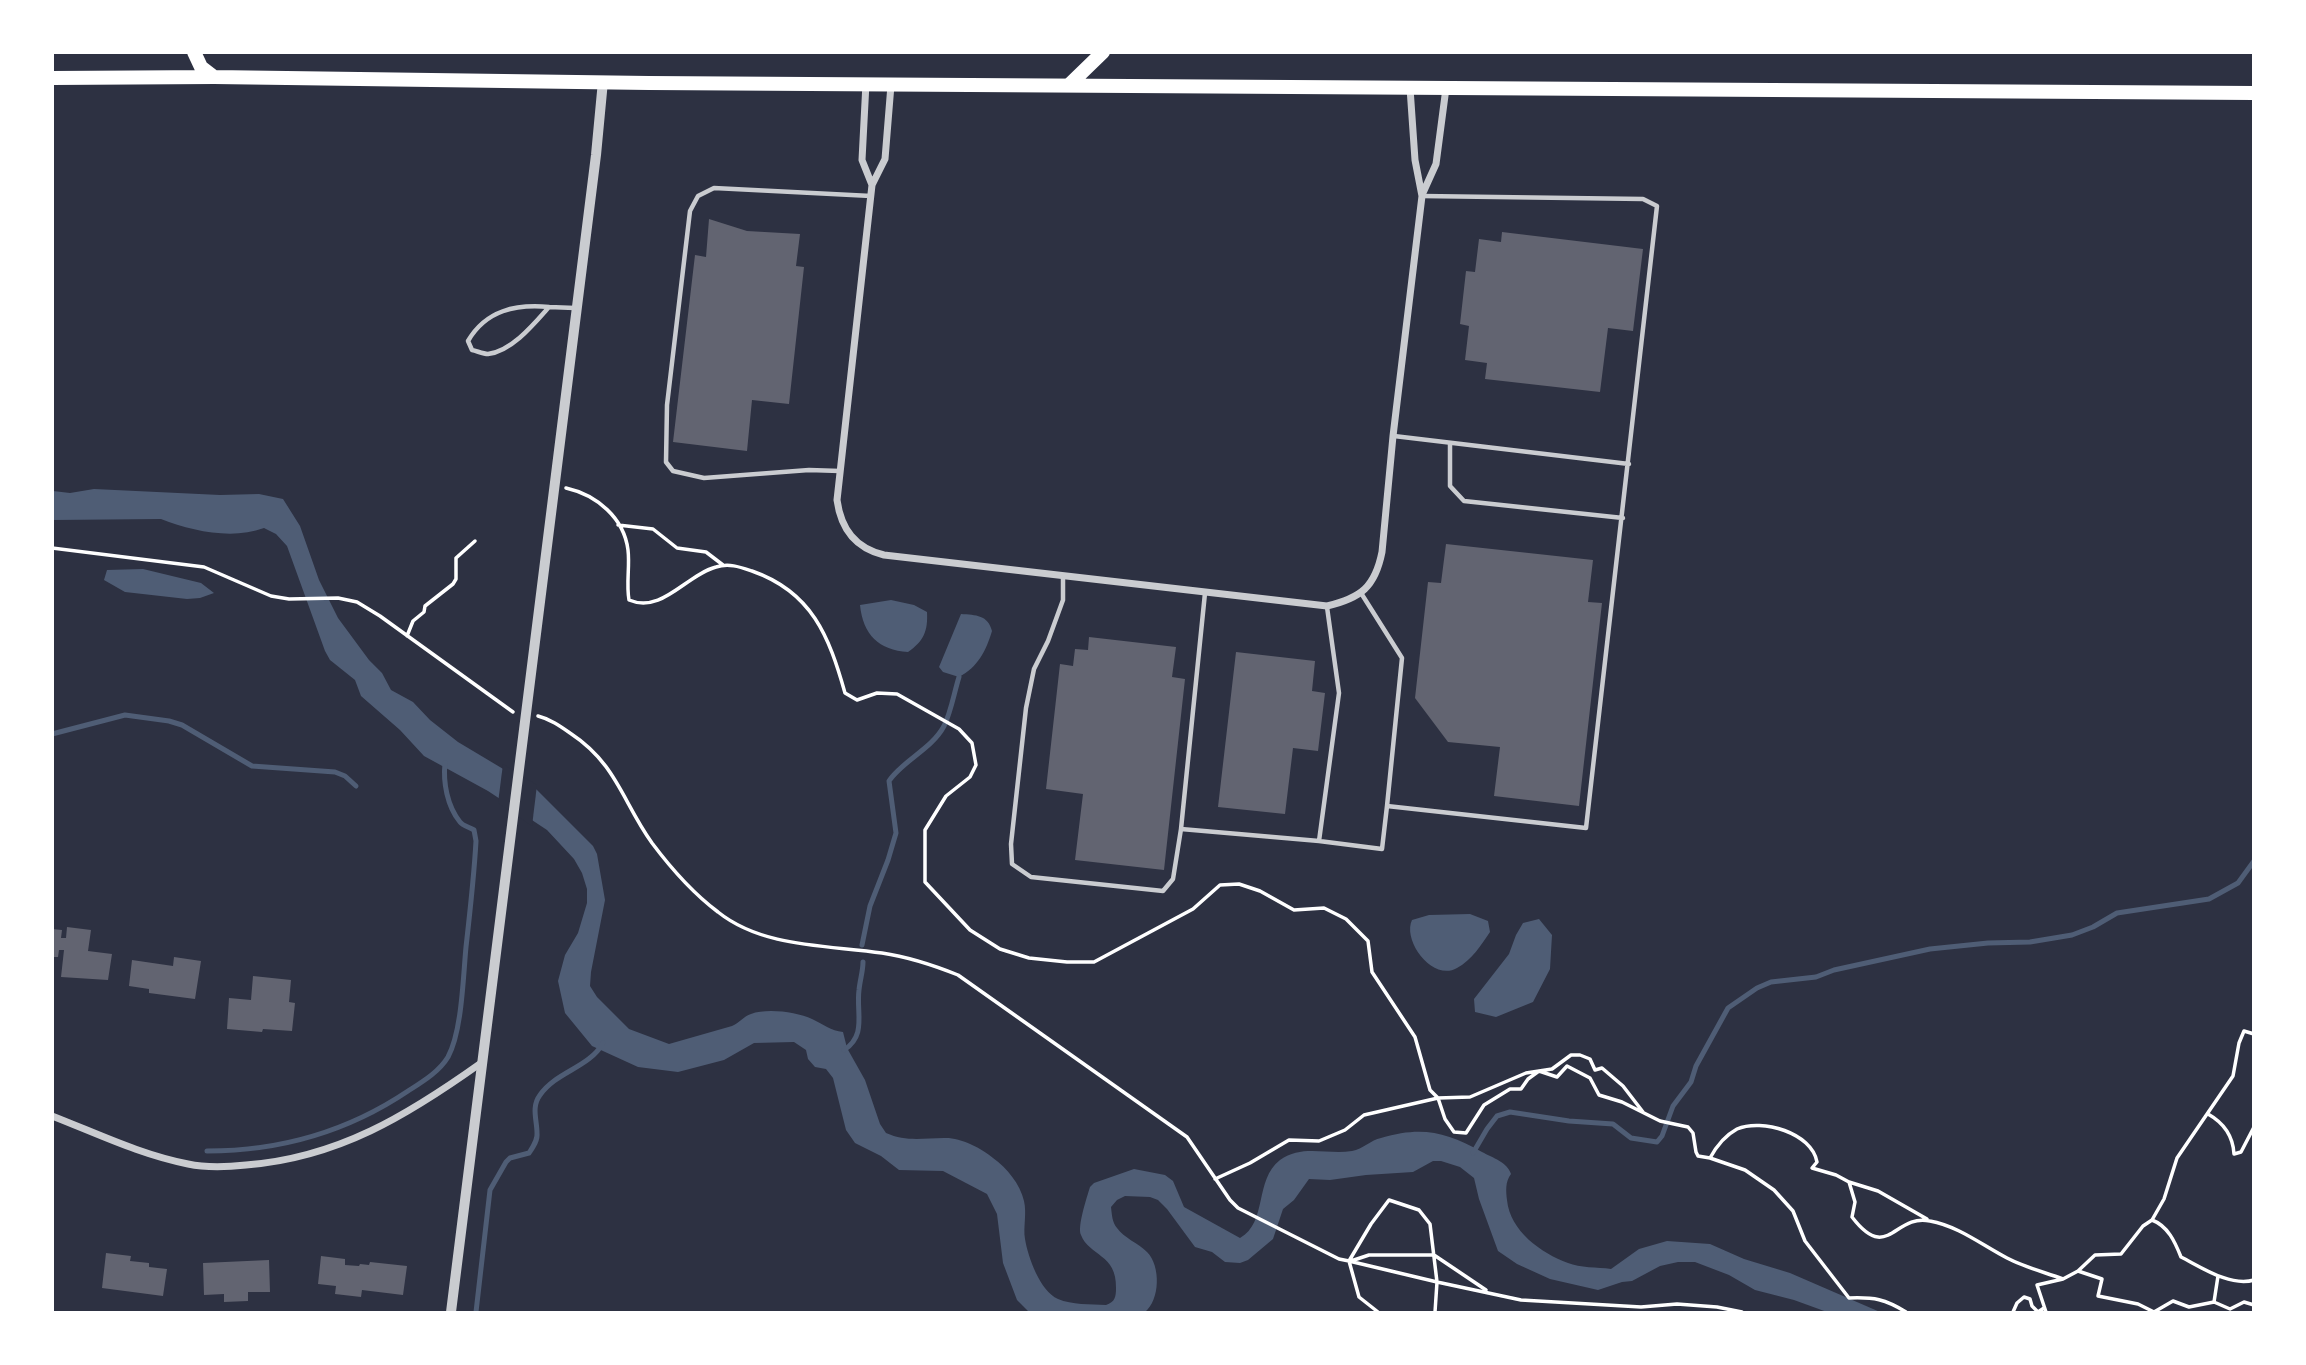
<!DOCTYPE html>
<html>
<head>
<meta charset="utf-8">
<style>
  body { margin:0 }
  #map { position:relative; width:2306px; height:1365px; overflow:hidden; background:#2d3142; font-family:Helvetica,sans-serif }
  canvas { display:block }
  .frame { position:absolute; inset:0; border:54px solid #fff; pointer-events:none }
</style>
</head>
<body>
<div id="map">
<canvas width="2306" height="1365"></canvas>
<div class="frame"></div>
</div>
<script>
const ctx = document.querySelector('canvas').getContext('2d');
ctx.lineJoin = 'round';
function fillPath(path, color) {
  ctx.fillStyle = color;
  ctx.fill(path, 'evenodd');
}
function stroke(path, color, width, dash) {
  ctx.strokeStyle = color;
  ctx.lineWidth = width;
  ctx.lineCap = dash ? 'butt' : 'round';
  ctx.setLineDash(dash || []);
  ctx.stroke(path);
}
fillPath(new Path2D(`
  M 94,489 L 220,495 L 259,494 L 283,499 L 300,526 L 319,580 L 338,618 L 369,660 L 382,673 L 391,690 L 413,702 L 430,720 L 458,742 L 535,788 L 593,846 L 597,854 L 605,900 L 591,972 L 590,986 L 597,997 L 629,1029 L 669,1044 L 732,1026 C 739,1023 744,1016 751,1014 C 767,1008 797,1012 812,1019 C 823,1024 831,1031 843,1032 L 847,1048 L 865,1080 L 880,1124 L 886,1133 C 906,1142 923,1138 944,1138 C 959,1137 982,1148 993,1158 C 1007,1168 1020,1184 1024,1201 C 1027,1214 1023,1227 1025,1239 C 1028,1257 1040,1291 1058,1299 C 1072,1305 1090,1304 1106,1305 C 1115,1302 1116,1297 1116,1288 C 1117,1254 1089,1256 1081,1235 C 1077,1227 1087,1197 1090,1187 L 1094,1183 L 1134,1169 L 1165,1175 L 1173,1181 L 1184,1207 L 1240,1238 C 1268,1222 1254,1180 1280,1160 C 1302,1144 1327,1155 1352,1151 C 1363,1149 1371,1140 1381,1138 C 1422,1126 1446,1132 1482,1152 C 1493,1158 1507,1162 1511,1174 C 1505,1182 1506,1191 1507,1200 C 1510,1231 1541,1253 1568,1263 C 1580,1268 1597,1267 1611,1269 L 1639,1249 L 1667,1241 L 1710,1244 L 1744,1259 L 1790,1273 L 1880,1312 L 1827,1312 L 1794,1300 L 1755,1290 L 1729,1275 L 1695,1262 L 1678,1262 L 1660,1266 L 1632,1281 L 1622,1282 L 1598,1290 L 1550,1279 L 1517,1264 L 1498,1251 L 1479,1199 L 1474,1178 L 1460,1167 L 1441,1161 L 1433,1161 L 1413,1172 L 1366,1175 L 1330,1180 L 1309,1179 L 1294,1200 L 1283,1209 L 1273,1239 L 1248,1260 L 1240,1263 L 1225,1262 L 1212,1252 L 1195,1247 L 1167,1209 L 1158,1200 L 1150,1197 L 1125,1196 L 1117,1200 L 1111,1207 C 1112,1215 1112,1222 1117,1228 C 1124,1238 1138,1243 1147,1252 C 1161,1266 1160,1300 1145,1312 L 1029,1312 L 1017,1300 L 1003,1263 L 997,1214 L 987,1194 L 943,1171 L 899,1170 L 881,1156 L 855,1143 L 846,1130 L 833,1078 L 826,1069 L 815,1067 L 808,1059 L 806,1050 L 794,1042 L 754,1043 L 724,1060 L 678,1072 L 638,1067 L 592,1046 L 565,1013 L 558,981 L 565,955 L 578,933 L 587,903 L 587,889 L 582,873 L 574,859 L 547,830 L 488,791 L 424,756 L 400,730 L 361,696 L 355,680 L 330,660 L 325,651 L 287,546 L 276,534 L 264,528 C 232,540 192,531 161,519 L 53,520 L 53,491 L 70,493 Z
  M 143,569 L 201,583 L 214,593 L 200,598 L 187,599 L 125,592 L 104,580 L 107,570 Z
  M 891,600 L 914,605 L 927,612 C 928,631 924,641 908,652 C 879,650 863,635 860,605 Z
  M 961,614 C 976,615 988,615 992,631 C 986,651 978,667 959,677 L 943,672 L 939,667 Z
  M 1470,914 L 1488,921 L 1490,932 C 1481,945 1472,960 1457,968 C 1433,982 1402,941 1412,920 L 1429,915 Z
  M 1539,919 L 1552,935 L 1550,969 L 1533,1002 L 1496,1017 L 1475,1012 L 1474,999 L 1509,954 L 1516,935 L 1523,923 Z`), '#4f5d75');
fillPath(new Path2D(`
  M 503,764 L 537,785 L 532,826 L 498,803 Z`), '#2d3142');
stroke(new Path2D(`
  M 52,734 L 125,715 L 169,721 L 182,725 L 252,766 L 335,772 L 345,776 L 356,786
  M 862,945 L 870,906 L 888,860 L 896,833 L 889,781 C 902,761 932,749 944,726 C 951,712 954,693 959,677
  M 844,1050 C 867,1035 856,1013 859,990 C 860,980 863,971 863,962
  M 207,1151 C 280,1151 347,1132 408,1091 C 422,1082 439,1072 448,1057 C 462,1031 463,978 466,947 C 470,912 474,877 476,841 L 474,830 C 469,827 463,826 460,822 C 447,806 443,782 445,763
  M 1473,1153 L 1487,1129 L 1497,1116 L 1510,1112 L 1569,1121 L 1613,1124 L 1631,1138 L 1657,1142 L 1662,1136 L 1673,1106 L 1691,1082 L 1696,1066 L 1728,1008 L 1757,988 L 1771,982 L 1816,977 L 1834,970 L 1930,949 L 1988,943 L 2030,942 L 2072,935 L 2093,927 L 2117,913 L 2209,899 L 2238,883 L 2254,861
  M 476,1312 L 490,1190 L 506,1162 L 510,1158 L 529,1153 C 533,1147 538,1140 537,1133 C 537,1120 531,1107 540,1095 C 557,1071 589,1068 603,1043`), '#4f5d75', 5);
fillPath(new Path2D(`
  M 709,219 L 747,231 L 800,234 L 796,266 L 804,267 L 789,404 L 752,400 L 747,451 L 673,442 L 695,255 L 706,257 Z
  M 1502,232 L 1643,249 L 1633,331 L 1608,328 L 1600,392 L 1485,379 L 1487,363 L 1465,360 L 1469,326 L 1460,324 L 1466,271 L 1475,272 L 1479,239 L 1501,242 Z
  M 1446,544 L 1593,560 L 1588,602 L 1602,603 L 1579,806 L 1494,796 L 1500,747 L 1448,742 L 1415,698 L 1428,582 L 1441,583 Z
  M 1089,637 L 1176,647 L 1172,677 L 1185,679 L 1164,870 L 1075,860 L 1083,794 L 1046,789 L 1060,664 L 1073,666 L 1075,649 L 1088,650 Z
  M 1236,652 L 1315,661 L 1312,691 L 1325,693 L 1318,751 L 1293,748 L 1285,814 L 1218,807 Z
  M 67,927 L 91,930 L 88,951 L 112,954 L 108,980 L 61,977 L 64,950 L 59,950 L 58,957 L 52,957 L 52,929 L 62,930 L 61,938 L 66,938 Z
  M 174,957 L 201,961 L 195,999 L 149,993 L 149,989 L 129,986 L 132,960 L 173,966 Z
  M 253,976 L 291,980 L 289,1002 L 295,1003 L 292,1031 L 263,1029 L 262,1032 L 227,1029 L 229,998 L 251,1000 Z
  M 106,1253 L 131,1256 L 130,1261 L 149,1263 L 149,1267 L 167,1269 L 163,1296 L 102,1288 Z
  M 321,1256 L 345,1259 L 345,1265 L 359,1266 L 360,1264 L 369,1265 L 370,1262 L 407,1266 L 403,1295 L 362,1290 L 361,1297 L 335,1294 L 336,1286 L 318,1284 Z
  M 269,1260 L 270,1292 L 248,1292 L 248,1301 L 224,1302 L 224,1294 L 204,1295 L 203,1263 Z`), '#626471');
stroke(new Path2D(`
  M 566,488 C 597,495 624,518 628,550 C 630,567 626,583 629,600 C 662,614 686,575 716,567 C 729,563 740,567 752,571 C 812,592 829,636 845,693 L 857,700 L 877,693 L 897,694 L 959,729 L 972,743 L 976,765 L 970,777 L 946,796 L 925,830 L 925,882 L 970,930 L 1000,949 L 1029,958 L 1067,962 L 1094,962 L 1193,909 L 1220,885 L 1239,884 L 1260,891 L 1294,910 L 1324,908 L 1346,919 L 1368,941 L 1372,972 L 1415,1037 L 1430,1090 L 1438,1098 L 1470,1097 L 1526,1073 L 1552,1069 L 1571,1055 L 1580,1055 L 1590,1059 L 1595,1070
  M 618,525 L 653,529 L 677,548 L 706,552 L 723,565
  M 52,548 L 204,567 L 271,596 L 289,599 L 338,598 L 357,602 L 380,616 L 513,712
  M 407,636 L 413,621 L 424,612 L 425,606 L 453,584 L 456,579 L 456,558 L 475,541
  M 538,716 C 550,719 560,726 570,733 C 617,764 622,801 652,843 C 670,867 694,894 718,912 C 763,948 828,945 882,953 C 909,957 933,965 958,975 L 1187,1137 L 1230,1200 L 1238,1208 L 1339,1259 L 1349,1261 L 1359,1297 L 1378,1312
  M 1595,1070 L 1602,1068 L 1623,1086 L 1643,1112
  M 2208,1114 C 2224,1123 2233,1136 2234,1154 L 2241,1152 L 2254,1127
  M 1710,1158 L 1745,1170 L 1774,1190 L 1793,1211 L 1805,1241 L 1849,1298 C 1874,1297 1885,1299 1906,1312
  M 1215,1179 L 1250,1163 L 1289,1140 L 1319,1141 L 1345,1130 L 1364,1115 L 1438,1098 L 1445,1119 L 1454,1132 L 1466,1133 L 1484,1105 L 1510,1089 L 1521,1089 L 1528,1079 L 1539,1071 L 1557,1077 L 1567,1066 L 1590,1078 L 1599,1095 L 1622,1102 L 1660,1121 L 1688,1127 L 1693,1133 L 1696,1152 L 1698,1156 L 1710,1158 C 1716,1147 1726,1135 1737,1129 C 1762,1118 1812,1133 1817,1162 L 1812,1168 L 1836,1175 L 1849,1182 L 1855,1202 L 1852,1217 C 1888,1264 1894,1213 1930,1221 C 1958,1226 1982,1245 2007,1258 C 2024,1267 2044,1272 2063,1279 L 2037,1285 L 2046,1312
  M 1849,1182 L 1878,1191 L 1927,1219
  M 1389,1200 L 1419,1210 L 1430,1224 L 1437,1282 L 1349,1261 L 1371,1224 Z
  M 2152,1220 L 2164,1199 L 2177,1158 L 2233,1076 L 2239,1043 L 2244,1031 L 2254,1034
  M 1351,1261 L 1369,1255 L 1434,1255 L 1486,1290
  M 2078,1271 L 2095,1255 L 2121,1254 L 2143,1226 L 2152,1220 C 2168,1226 2175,1242 2181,1257 C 2201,1267 2230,1287 2254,1280
  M 2063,1279 L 2078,1271 L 2102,1279 L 2098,1296 L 2138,1304 L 2154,1312
  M 2214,1302 L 2218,1276
  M 1435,1312 L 1437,1282 L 1521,1300 L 1641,1307 L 1677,1304 L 1717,1307 L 1742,1312
  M 2013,1312 L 2017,1303 L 2024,1297 L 2030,1299 L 2032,1306 L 2038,1312 L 2044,1308
  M 2154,1312 L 2173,1301 L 2189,1307 L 2214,1302 L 2230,1309 L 2244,1302 L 2254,1305`), '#fff', 3.5);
stroke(new Path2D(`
  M 549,307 C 516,304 486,310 468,341 L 472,350 C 477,351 483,354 488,354 C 512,351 534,324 549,307 L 575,308
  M 1394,436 L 1629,464
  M 1450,443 L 1450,486 L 1464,501 L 1623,518
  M 840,471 L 809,470 L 704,478 L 673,471 L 666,462 L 667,405 L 690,211 L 698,196 L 714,188 L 871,196
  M 1063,577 L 1063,600 L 1048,641 L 1034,669 L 1026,708 L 1011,844 L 1012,864 L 1031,877 L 1163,891 L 1173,879 L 1181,829 L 1319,841 L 1339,693 L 1327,607
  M 1361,593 L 1402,658 L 1387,806 L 1586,828 L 1657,206 L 1643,199 L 1422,196
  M 1181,829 L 1205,593
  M 1319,841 L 1382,849 L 1387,806`), '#caccd0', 4.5);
stroke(new Path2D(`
  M 866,83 L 862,160 L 872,185
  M 891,85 L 885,159 L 872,185 L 837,500 C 841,529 855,548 884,555 L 1327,606 C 1361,598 1375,587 1382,552 L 1393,436 L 1422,196 L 1415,160 L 1410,88
  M 1422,195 L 1436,164 L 1446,88
  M 52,1116 C 96,1133 141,1155 188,1164 C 207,1168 227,1167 246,1165 C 338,1158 408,1115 481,1063`), '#caccd0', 7);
stroke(new Path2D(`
  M 451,1312 L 596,155 L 603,81`), '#caccd0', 10);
stroke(new Path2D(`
  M 194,52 L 201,67 L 214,77
  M 52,78 L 214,77 L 649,83 L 2254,93
  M 1069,85 L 1103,52`), '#fff', 14);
</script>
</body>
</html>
